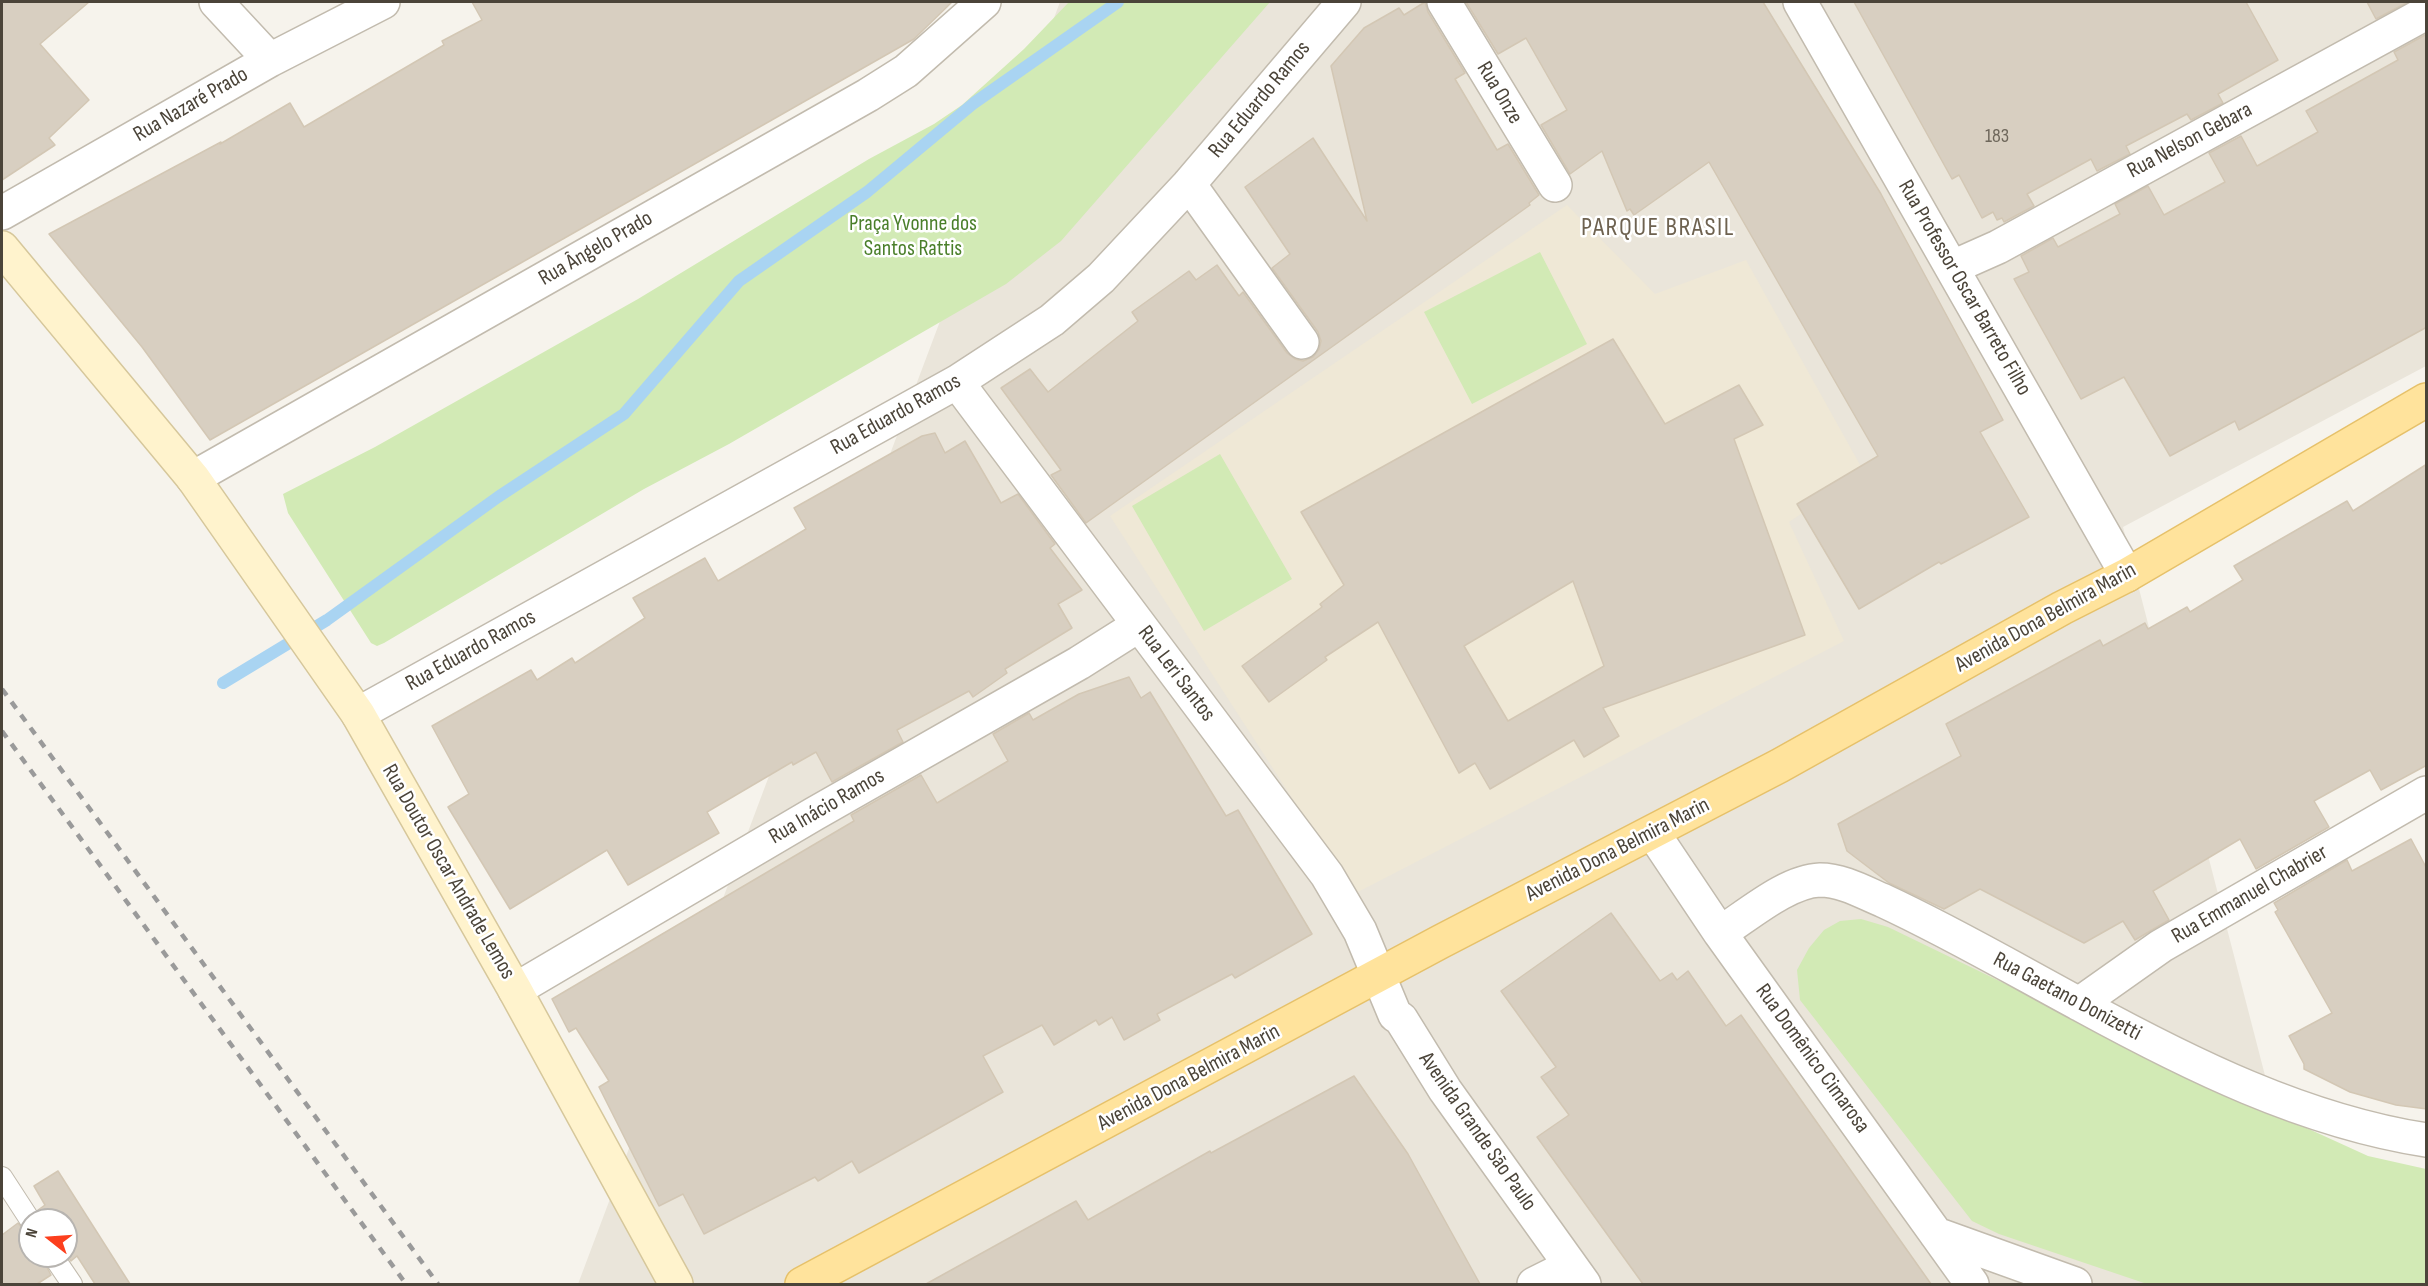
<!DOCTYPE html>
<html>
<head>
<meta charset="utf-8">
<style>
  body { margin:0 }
  #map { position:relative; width:2428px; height:1286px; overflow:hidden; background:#f6f3ec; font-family:"Sofia Sans Condensed",sans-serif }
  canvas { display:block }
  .frame { position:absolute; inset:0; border:3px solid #4b4439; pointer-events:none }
  .north { position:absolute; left:18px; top:1208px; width:60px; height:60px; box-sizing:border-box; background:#fff; border:2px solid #b7b4b0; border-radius:50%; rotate:287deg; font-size:16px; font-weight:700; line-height:24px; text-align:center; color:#4b4439 }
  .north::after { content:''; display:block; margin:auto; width:21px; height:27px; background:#fc3f1d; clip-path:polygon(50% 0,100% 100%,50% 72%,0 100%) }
</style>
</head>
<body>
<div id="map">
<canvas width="2428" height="1286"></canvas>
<div class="frame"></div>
<div class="north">N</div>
</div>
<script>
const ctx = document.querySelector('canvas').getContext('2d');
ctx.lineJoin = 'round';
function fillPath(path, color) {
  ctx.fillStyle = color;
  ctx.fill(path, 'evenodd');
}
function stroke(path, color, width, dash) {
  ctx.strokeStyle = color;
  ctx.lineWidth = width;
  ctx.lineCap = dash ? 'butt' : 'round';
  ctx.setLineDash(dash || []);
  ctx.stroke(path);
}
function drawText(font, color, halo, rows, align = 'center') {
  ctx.font = font + ' "Sofia Sans Condensed",sans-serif';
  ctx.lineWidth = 5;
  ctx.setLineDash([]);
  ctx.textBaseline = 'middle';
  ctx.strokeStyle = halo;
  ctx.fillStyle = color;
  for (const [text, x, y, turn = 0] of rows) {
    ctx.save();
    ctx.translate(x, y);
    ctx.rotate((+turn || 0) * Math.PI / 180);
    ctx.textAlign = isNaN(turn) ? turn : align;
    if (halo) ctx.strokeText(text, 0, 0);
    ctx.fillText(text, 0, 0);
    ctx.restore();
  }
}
fillPath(new Path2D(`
  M 1060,2 L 2426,2 L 2426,366 L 2123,527 L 2319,1284 L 578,1284 Z`), '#eae5da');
fillPath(new Path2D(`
  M 1567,205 L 1655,294 L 1746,260 L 1864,472 L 1789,522 L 1844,641 L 1354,894 L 1110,516 Z`), '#efe8d6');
fillPath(new Path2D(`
  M 1069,2 L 1270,2 L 1061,241 L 1006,284 L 729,444 L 644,489 L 384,643 L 377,646 L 371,643 L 288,513 L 283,494 L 375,447 L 638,299 L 869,159 L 934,124 L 962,105 L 1024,49 Z
  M 1540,252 L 1587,344 L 1472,404 L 1424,312 Z
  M 1220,454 L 1292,579 L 1204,631 L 1132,506 Z
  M 1861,919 L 1888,927 L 2243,1099 L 2368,1156 L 2426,1169 L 2426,1284 L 2147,1284 L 1999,1234 L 1972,1221 L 1800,1000 L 1797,970 L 1809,948 L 1824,930 L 1840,921 Z`), '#d2eab5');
stroke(new Path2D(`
  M 223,683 L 327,620 L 498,497 L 624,414 L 739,281 L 867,192 L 974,103 L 1118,2`), '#a9d4f2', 12);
const building = new Path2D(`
  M 2,2 L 89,2 L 40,44 L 89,100 L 49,138 L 55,145 L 2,180 Z
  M 472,2 L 952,2 L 914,39 L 210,440 L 142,347 L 49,234 L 221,142 L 220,144 L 290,103 L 304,127 L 444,45 L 442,41 L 482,20 Z
  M 1425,2 L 1428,12 L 1465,73 L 1455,79 L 1481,123 L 1497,150 L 1508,144 L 1539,195 L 1529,203 L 1530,205 L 1086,523 L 1051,475 L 1061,470 L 1001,388 L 1030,369 L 1048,392 L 1138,321 L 1132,312 L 1189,271 L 1196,280 L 1217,265 L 1239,296 L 1243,292 L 1287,353 L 1295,359 L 1303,361 L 1313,357 L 1319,349 L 1321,341 L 1318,332 L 1272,268 L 1290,254 L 1245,187 L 1313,138 L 1367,221 L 1331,66 L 1364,28 L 1399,8 L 1404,15 Z
  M 1466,2 L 1763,2 L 1881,194 L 2003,420 L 1980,432 L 2029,517 L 1941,564 L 1939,562 L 1859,609 L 1797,504 L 1878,456 L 1709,162 L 1634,215 L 1630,209 L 1627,211 L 1602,151 L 1570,174 L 1541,125 L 1567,110 L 1526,38 L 1498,54 Z
  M 1854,2 L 2246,2 L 2278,60 L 2218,94 L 2223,103 L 2191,120 L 2187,114 L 2126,146 L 2130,154 L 2097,171 L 2091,159 L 2027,194 L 2034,206 L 2004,222 L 2002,218 L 1997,220 L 1993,212 L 1982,218 L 1959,175 L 1952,179 Z
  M 2367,2 L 2408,2 L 2376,19 Z
  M 2427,34 L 2427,327 L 2239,430 L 2235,421 L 2170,456 L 2124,377 L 2081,399 L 2014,279 L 2029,272 L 2021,256 L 2053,238 L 2058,247 L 2120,214 L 2115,204 L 2148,186 L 2164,215 L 2225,182 L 2209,153 L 2241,136 L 2257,166 L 2318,132 L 2306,111 L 2398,60 L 2394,52 Z
  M 1613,339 L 1665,424 L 1739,385 L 1763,425 L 1734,439 L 1805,635 L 1603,708 L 1619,736 L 1584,757 L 1574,740 L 1490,789 L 1475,763 L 1459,773 L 1378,622 L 1325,657 L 1327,660 L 1269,702 L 1242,666 L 1322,607 L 1320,604 L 1344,585 L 1301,512 ZM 1573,581 L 1604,666 L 1508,721 L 1464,646 Z
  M 935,433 L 945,453 L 965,441 L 1001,503 L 1018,494 L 1055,544 L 1050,548 L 1082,590 L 1058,604 L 1072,628 L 1005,669 L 1007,673 L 973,697 L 969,691 L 897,730 L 903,742 L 832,782 L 816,752 L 793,765 L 792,762 L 707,812 L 719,833 L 628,885 L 607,850 L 510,909 L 448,807 L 469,794 L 432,726 L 531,670 L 537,680 L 572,658 L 575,663 L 645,618 L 633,598 L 705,558 L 718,581 L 781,544 L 806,529 L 794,508 L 922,436 Z
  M 2427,464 L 2427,765 L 2381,790 L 2370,770 L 2314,801 L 2329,827 L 2256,869 L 2240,839 L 2153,891 L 2169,920 L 2135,940 L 2123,921 L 2084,943 L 1980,889 L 1944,909 L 1889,883 L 1847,851 L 1838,824 L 1961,756 L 1946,724 L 2100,640 L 2103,646 L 2145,623 L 2148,629 L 2187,607 L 2190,612 L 2243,580 L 2234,566 L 2347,501 L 2353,511 Z
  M 1129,677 L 1141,698 L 1150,692 L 1226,816 L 1238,810 L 1312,934 L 1235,978 L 1232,974 L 1157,1014 L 1160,1020 L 1124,1040 L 1112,1017 L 1099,1025 L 1096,1020 L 1054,1045 L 1042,1025 L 983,1056 L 1003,1092 L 859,1173 L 852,1161 L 818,1181 L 815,1177 L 704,1234 L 683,1194 L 659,1206 L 599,1087 L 609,1081 L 576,1028 L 569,1032 L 552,999 L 854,821 L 851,815 L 921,775 L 937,803 L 1008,761 L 993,734 L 1029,713 L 1033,720 L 1079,694 Z
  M 2411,839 L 2427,869 L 2427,1109 L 2396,1105 L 2350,1092 L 2304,1069 L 2304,1064 L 2289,1036 L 2332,1013 L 2275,912 L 2278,910 L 2274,903 L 2347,860 L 2352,871 Z
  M 1611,913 L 1660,981 L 1672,973 L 1677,980 L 1688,971 L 1726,1026 L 1741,1015 L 1931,1284 L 1643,1284 L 1537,1137 L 1569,1115 L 1541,1077 L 1556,1067 L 1501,991 Z
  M 1354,1076 L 1408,1154 L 1480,1284 L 926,1284 L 1076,1201 L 1088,1220 L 1210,1151 L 1211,1153 Z
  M 58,1171 L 130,1284 L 95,1284 L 77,1256 L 71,1261 L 66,1254 L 66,1220 L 42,1220 L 38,1210 L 45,1205 L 34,1186 Z
  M 18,1223 L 24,1230 L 30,1232 L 30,1256 L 41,1256 L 51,1275 L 37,1284 L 2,1284 L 2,1235 Z`);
fillPath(building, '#d8cfc1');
stroke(building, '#d3c7b4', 1.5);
const lane = new Path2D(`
  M 2,1177 L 30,1220
  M 53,1256 L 72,1284`);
const street = new Path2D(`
  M 216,2 L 270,60
  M 1444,2 L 1555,185
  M 1800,2 L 2127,575
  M 1189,184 L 1302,342
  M 2,213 L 270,60 L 383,2
  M 1953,267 L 1998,247 L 2426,13
  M 957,382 L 1327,875 L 1360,931 L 1395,1015 L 1401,1019 L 1445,1090 L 1584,1284
  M 193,478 L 868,95 L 906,71 L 984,2
  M 358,714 L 957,382 L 1052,320 L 1101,278 L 1189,184 L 1344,2
  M 1653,833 L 1720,933 L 1972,1284
  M 1720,933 C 1747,916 1787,881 1820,880 C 1842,880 1863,892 1884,901 C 1951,932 2016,970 2081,1005 C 2189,1064 2304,1121 2426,1140
  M 515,990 L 814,814 L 1079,663 L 1139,625
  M 2079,1004 L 2161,946 L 2426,793
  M 1936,1234 L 2075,1284
  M 1534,1284 L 1570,1266`);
const secondary = new Path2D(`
  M 2,248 L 193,478 L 358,714 L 515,990 L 676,1284`);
const primary = new Path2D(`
  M 802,1284 L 1440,942 L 1779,766 L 2062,608 L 2127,575 L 2426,400`);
stroke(lane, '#c2bbae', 22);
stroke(street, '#c2bbae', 36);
stroke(secondary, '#d6c79b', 36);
stroke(primary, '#e6c16a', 36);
stroke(lane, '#fff', 20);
stroke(street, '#fff', 33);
stroke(secondary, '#fff3cd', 33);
stroke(primary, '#ffe39c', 33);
stroke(new Path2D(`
  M 2,689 L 438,1284
  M 2,731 L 406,1284`), '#9a9a9a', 4.5, [8, 8]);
drawText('20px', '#6e675b', null, [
  ["183",1997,137]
]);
drawText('22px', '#4b4439', '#fff', [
  ["Rua Onze",1499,93,59],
  ["Rua Eduardo Ramos",1260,100,-50],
  ["Rua Nazaré Prado",191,105,-30],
  ["Rua Nelson Gebara",2190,141,-28],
  ["Rua Ângelo Prado",596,249,-30],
  ["Rua Professor Oscar Barreto Filho",1964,288,60],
  ["Rua Eduardo Ramos",896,415,-29],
  ["Avenida Dona Belmira Marin",2046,618,-29],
  ["Rua Eduardo Ramos",471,651,-29],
  ["Rua Leri Santos",1176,674,53],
  ["Rua Inácio Ramos",827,807,-30],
  ["Avenida Dona Belmira Marin",1618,850,-27],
  ["Rua Doutor Oscar Andrade Lemos",448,872,60],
  ["Rua Emmanuel Chabrier",2250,895,-30],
  ["Rua Gaetano Donizetti",2067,997,28],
  ["Rua Domênico Cimarosa",1812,1059,54],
  ["Avenida Dona Belmira Marin",1189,1078,-28],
  ["Avenida Grande São Paulo",1477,1132,55]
]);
drawText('22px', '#4a7f2a', '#fff', [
  ["Praça Yvonne dos",913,224],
  ["Santos Rattis",913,249]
]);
ctx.letterSpacing = '1.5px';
drawText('26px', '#6e6250', '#fff', [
  ["PARQUE BRASIL",1658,228]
]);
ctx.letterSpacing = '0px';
</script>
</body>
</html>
